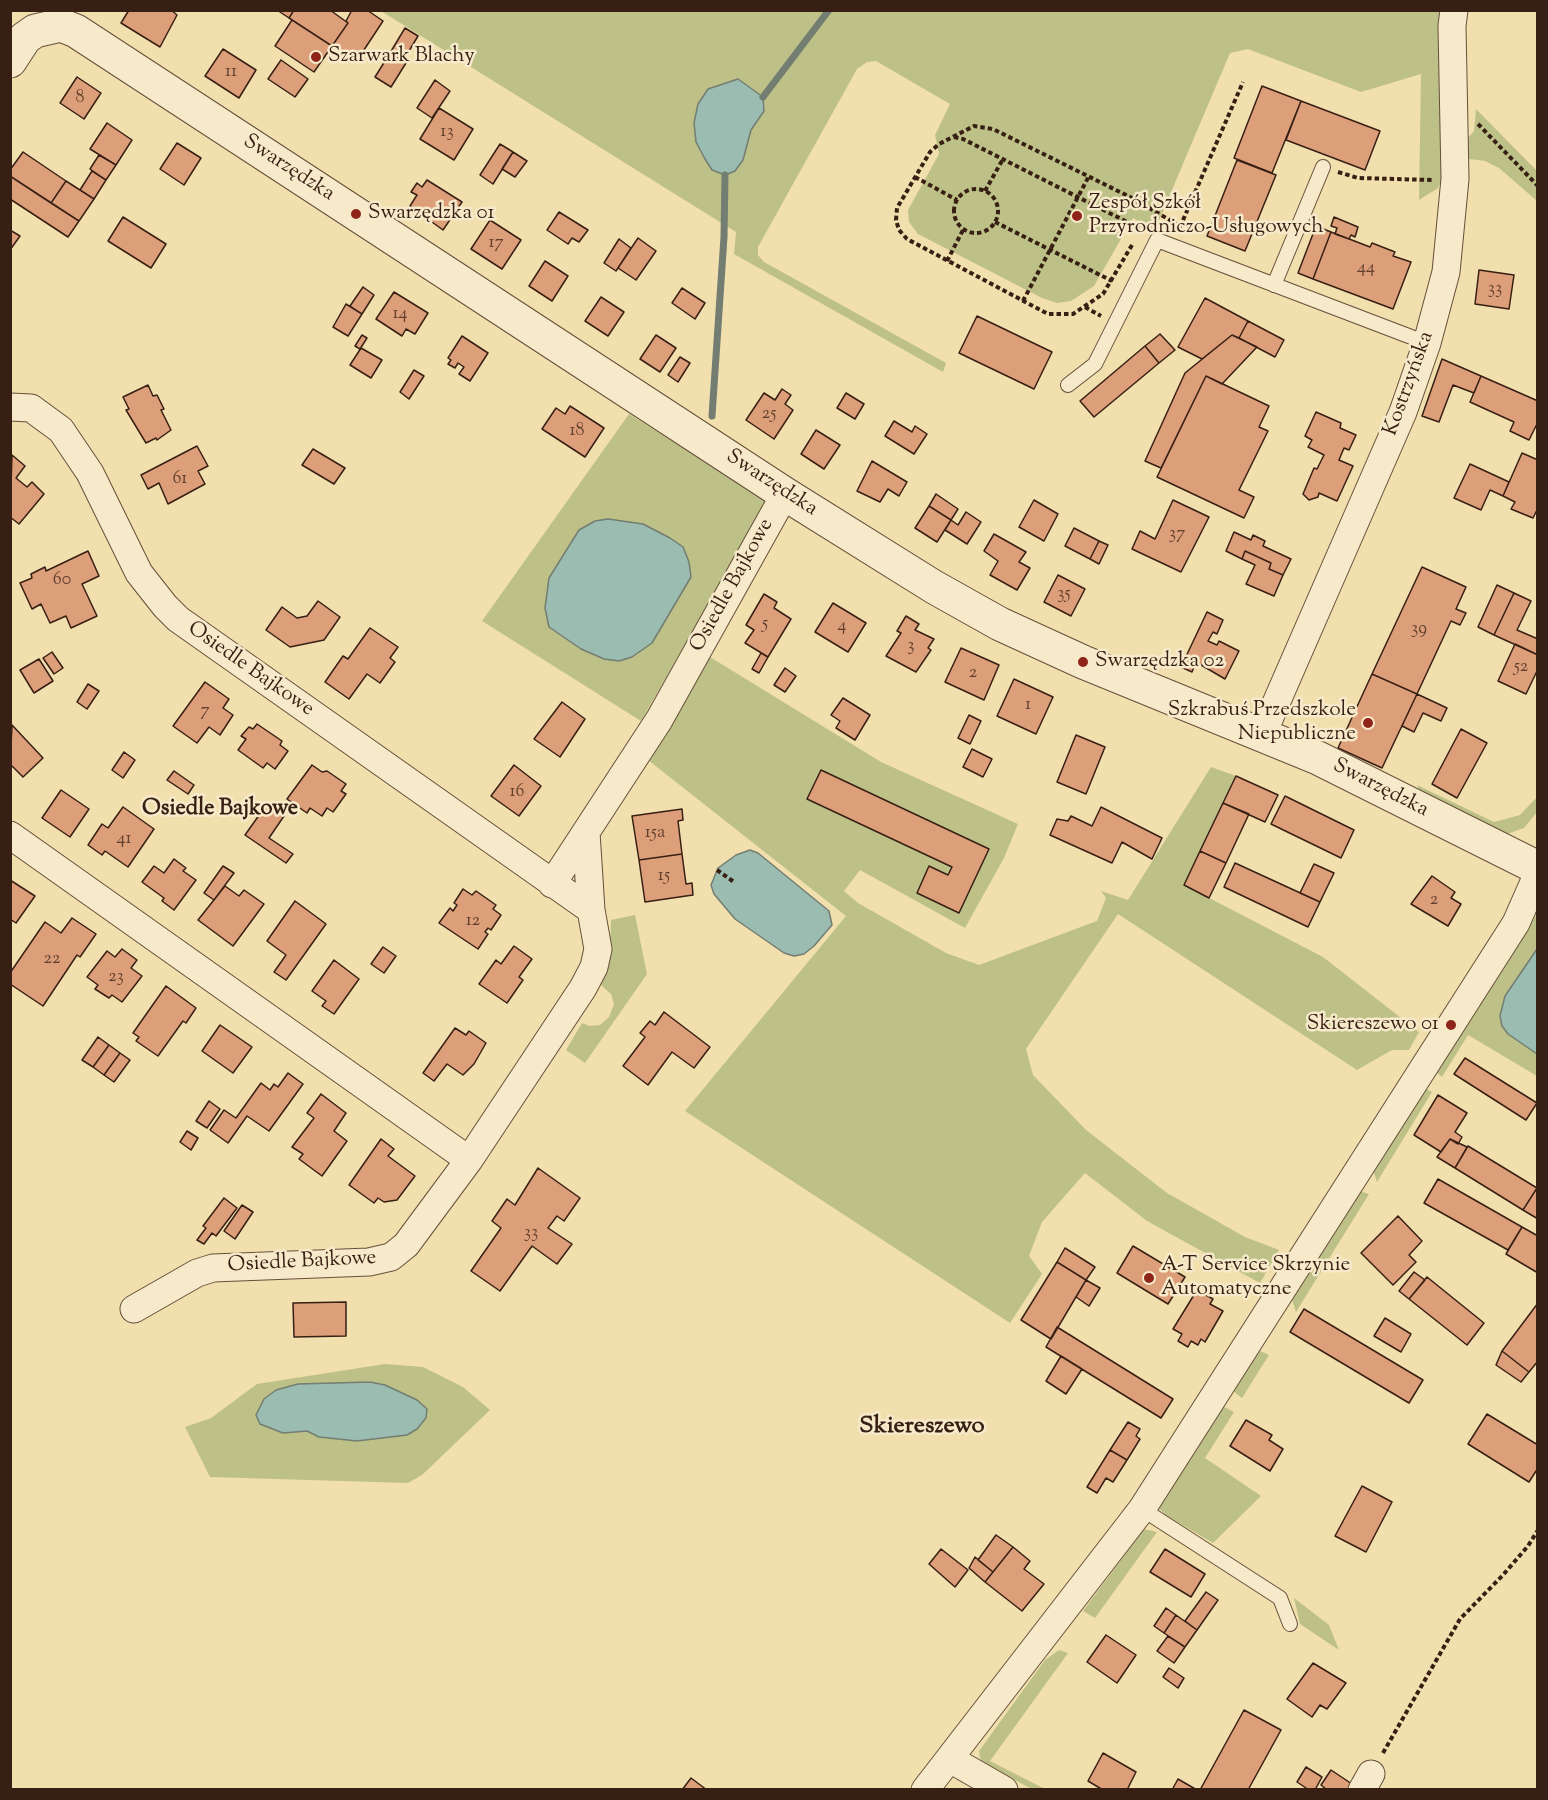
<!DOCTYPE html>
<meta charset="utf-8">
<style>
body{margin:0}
#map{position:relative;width:1548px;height:1800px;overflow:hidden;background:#f1dfae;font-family:"Sorts Mill Goudy",serif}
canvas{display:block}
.frame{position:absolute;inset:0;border:12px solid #381f13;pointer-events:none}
</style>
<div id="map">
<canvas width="1548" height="1800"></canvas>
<div class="frame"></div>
</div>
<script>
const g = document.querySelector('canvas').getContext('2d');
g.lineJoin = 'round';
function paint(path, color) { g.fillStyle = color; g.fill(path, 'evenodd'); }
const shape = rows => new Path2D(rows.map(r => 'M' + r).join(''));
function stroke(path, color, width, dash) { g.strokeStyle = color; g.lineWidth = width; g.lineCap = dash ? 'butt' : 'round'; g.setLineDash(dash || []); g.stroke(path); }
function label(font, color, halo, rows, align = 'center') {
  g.font = font + ' "Sorts Mill Goudy",serif'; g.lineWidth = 5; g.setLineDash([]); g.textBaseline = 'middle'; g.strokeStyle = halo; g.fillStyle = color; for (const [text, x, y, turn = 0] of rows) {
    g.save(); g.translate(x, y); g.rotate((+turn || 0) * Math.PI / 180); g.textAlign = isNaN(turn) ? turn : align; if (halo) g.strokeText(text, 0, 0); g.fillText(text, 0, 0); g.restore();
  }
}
paint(shape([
 [381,11,1439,11,1444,173,1438,188,1419,200,1421,74,1361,92,1248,49,1230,53,1155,230,1133,218,1094,286,1071,301,1057,303,1042,298,918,234,909,222,908,210,939,154,935,135,950,104,876,61,867,62,857,69,758,247,758,255,764,262,946,363,943,372,734,254,736,232],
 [1476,109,1537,171,1537,201,1499,168,1485,161,1469,159,1467,139,1474,131],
 [629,414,767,501,641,721,482,621],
 [710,657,881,762,1018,824,1004,858,965,928,860,870,844,891,858,903,946,953,979,965,1097,921,1106,898,1101,891,1128,900,1211,767,1236,776,1184,885,1323,957,1419,1032,1409,1050,1392,1050,1357,1070,1118,914,1026,1049,1033,1075,1086,1130,1167,1193,1245,1237,1279,1250,1260,1283,1147,1221,1085,1173,1042,1222,1029,1256,1042,1274,1010,1323,685,1111,846,916,648,760],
 [1417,785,1494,822,1520,815,1537,797,1537,812,1524,828,1507,834,1420,791],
 [1537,914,1537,1076,1468,1035,1442,1077,1436,1072,1499,970],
 [635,915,647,974,585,1063,566,1050,582,1023,590,1026,600,1025,609,1017,614,1004,611,994,601,985,610,956,611,920],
 [1424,1088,1432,1092,1377,1182,1373,1170],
 [1359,1191,1369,1194,1296,1312,1292,1300],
 [1258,1350,1269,1355,1242,1398,1233,1391],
 [385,1364,423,1367,463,1387,490,1410,422,1475,408,1483,210,1477,185,1427,211,1418,257,1384],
 [1222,1406,1234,1412,1205,1458,1261,1496,1213,1543,1167,1516,1156,1506],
 [1144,1529,1157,1532,1095,1618,1083,1611],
 [1294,1598,1329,1625,1339,1650,1300,1624],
 [1059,1650,1068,1653,990,1761,1045,1789,1032,1789,981,1763,979,1751,1045,1660]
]), '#bdc188');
const water = shape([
 [738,79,763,97,764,111,751,130,743,160,735,171,725,175,712,170,705,159,696,142,694,123,698,104,708,89,738,79],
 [608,519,643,524,670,538,683,547,689,562,691,577,652,643,632,657,619,661,604,659,581,649,549,627,545,608,549,578,579,530,595,521,608,519],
 [750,850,758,853,829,911,832,925,814,946,804,954,794,956,784,953,735,919,714,894,711,885,718,868,736,855,750,850],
 [1537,949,1537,1054,1508,1034,1502,1026,1500,1016,1505,996,1537,949],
 [370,1382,385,1385,417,1400,427,1409,426,1418,417,1429,407,1435,357,1441,319,1437,307,1431,283,1433,260,1424,256,1415,264,1399,276,1390,298,1384,370,1382]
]);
paint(water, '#9bbcb0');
stroke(water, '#737d71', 1.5);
stroke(shape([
 [763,97,829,10],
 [712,416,724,237,725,175]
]), '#737d71', 7);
const building = shape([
 [129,10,171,10,177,15,160,47,121,23,129,10],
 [277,10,294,10,289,18,277,10],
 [294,10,330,10,348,23,332,46,289,18,294,10],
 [352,10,367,10,383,21,356,62,332,46,348,23,346,21,352,10],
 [292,20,332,46,314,72,275,46,292,20],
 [405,28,418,36,403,61,390,53,405,28],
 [223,49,256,70,239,98,205,76,223,49],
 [390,53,406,63,391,87,375,77,390,53],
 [281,60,308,79,295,97,268,79,281,60],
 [77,77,101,93,84,119,60,103,77,77],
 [435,80,450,91,432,118,417,108,435,80],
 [1262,86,1301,101,1272,173,1234,158,1262,86],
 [1301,101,1380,131,1365,170,1286,140,1301,101],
 [439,108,473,129,454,160,420,139,439,108],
 [107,123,132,140,116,165,90,149,107,123],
 [177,143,201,158,184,185,160,169,177,143],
 [500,144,513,152,493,184,480,175,500,144],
 [23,152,66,181,51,203,10,176,10,170,23,152],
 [513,152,527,161,515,177,502,169,513,152],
 [99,155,116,165,106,180,90,169,99,155],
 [1237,160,1276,175,1245,251,1207,236,1237,160],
 [92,171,106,180,94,199,80,190,92,171],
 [10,176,79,221,68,237,10,199,10,176],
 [427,180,462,202,443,230,410,206,417,195,411,192,417,183,422,187,427,180],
 [66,181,94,199,79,221,51,203,66,181],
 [559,212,588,230,579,242,572,238,568,244,547,230,559,212],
 [123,217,166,244,151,268,108,241,123,217],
 [1334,217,1358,227,1355,237,1351,235,1349,239,1335,234,1337,228,1331,226,1334,217],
 [490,220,521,240,502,269,471,249,490,220],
 [1316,226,1331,232,1313,279,1298,273,1316,226],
 [10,230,20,236,10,250,10,230],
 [1331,232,1370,247,1372,243,1395,252,1393,256,1411,262,1393,309,1313,279,1331,232],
 [638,238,656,251,636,280,618,268,638,238],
 [619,239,631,248,616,271,604,263,619,239],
 [545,261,568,276,552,301,529,286,545,261],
 [1479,270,1514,275,1509,309,1475,304,1479,270],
 [363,287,374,295,362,314,350,306,363,287],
 [682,288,705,303,695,319,672,303,682,288],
 [394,292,428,313,415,334,406,329,402,336,376,319,394,292],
 [601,297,624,312,608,336,585,321,601,297],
 [1205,298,1248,321,1239,338,1232,335,1202,359,1178,347,1205,298],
 [346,304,362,314,348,336,333,327,346,304],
 [977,316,1052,352,1034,389,959,353,977,316],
 [1248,321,1284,340,1275,357,1239,338,1248,321],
 [1160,334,1175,350,1159,363,1145,346,1160,334],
 [362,335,367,338,360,349,355,346,362,335],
 [656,335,676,348,660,372,640,359,656,335],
 [1232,335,1257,347,1222,384,1206,376,1161,468,1145,461,1185,373,1232,335],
 [462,336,488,353,470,381,459,374,464,367,458,363,455,368,448,364,451,360,448,358,462,336],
 [1145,346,1159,363,1094,417,1080,401,1145,346],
 [361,348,382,360,371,378,350,365,361,348],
 [680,357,690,363,678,382,668,375,680,357],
 [1442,359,1481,376,1474,393,1453,385,1439,422,1422,416,1442,359],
 [414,370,424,376,409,399,400,392,414,370],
 [1206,376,1269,406,1259,427,1268,431,1239,490,1254,497,1244,518,1157,477,1206,376],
 [1481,376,1538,401,1538,422,1529,440,1510,431,1514,422,1470,402,1481,376],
 [148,385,153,396,157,395,164,409,161,410,171,430,157,440,156,438,146,443,126,410,129,409,123,397,148,385],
 [782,389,791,395,785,404,793,410,774,439,746,420,764,393,775,400,782,389],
 [846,393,864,404,855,419,837,408,846,393],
 [570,406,604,428,585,457,542,429,556,408,565,414,570,406],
 [1316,412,1341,423,1340,428,1356,435,1349,450,1344,448,1339,460,1353,466,1337,501,1319,493,1318,497,1309,500,1303,494,1314,468,1317,469,1324,455,1308,447,1312,440,1305,436,1316,412],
 [894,421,912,432,915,426,927,434,914,454,885,436,894,421],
 [816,430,840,445,824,469,801,454,816,430],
 [197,446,208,466,198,471,205,484,168,504,159,483,148,489,141,475,197,446],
 [313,449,345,468,334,484,302,465,313,449],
 [1522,453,1538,460,1538,508,1533,518,1511,509,1515,502,1503,496,1522,453],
 [12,455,25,466,16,478,27,487,32,482,44,494,19,524,10,517,12,455],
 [872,461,907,482,899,496,888,489,880,502,857,491,872,461],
 [1470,464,1509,482,1503,496,1490,490,1481,510,1454,498,1470,464],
 [936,494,958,509,951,520,929,506,936,494],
 [1034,500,1058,514,1044,541,1019,527,1034,500],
 [1173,500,1209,517,1181,572,1132,549,1140,531,1155,539,1173,500],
 [929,506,951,520,937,542,915,528,929,506],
 [966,512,981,522,967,544,945,530,951,520,958,525,966,512],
 [1074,528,1099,541,1090,559,1065,546,1074,528],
 [1234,532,1251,540,1253,535,1265,541,1263,546,1291,559,1283,575,1269,569,1271,563,1245,551,1242,559,1226,551,1234,532],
 [994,534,1026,552,1019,562,1030,568,1017,590,990,575,998,561,984,551,994,534],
 [1099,541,1108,545,1099,564,1090,559,1099,541],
 [88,551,99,576,82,584,97,616,71,628,66,616,50,623,41,604,32,609,20,583,32,578,31,574,45,567,46,571,88,551],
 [1245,551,1271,563,1269,569,1283,575,1274,596,1246,584,1255,565,1242,559,1245,551],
 [1422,567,1466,587,1456,609,1466,613,1460,625,1451,621,1417,694,1372,674,1422,567],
 [1058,575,1085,589,1071,616,1044,602,1058,575],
 [1497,585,1514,593,1494,635,1478,627,1497,585],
 [1514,593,1531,601,1517,630,1538,639,1538,655,1494,635,1514,593],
 [764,594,777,602,774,608,791,619,768,657,745,643,754,630,746,625,764,594],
 [318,601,340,617,324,640,290,647,266,630,282,607,297,618,307,616,318,601],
 [833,603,866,623,848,652,815,632,833,603],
 [1207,612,1223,620,1217,634,1213,632,1208,641,1217,645,1219,641,1239,651,1225,679,1196,662,1192,672,1181,667,1207,612],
 [906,616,919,624,915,630,934,639,928,648,931,650,916,672,886,656,901,633,897,631,906,616],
 [370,628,398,647,390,658,395,662,380,683,367,674,349,699,325,682,343,656,348,659,370,628],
 [1515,644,1538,655,1538,669,1526,694,1498,681,1515,644],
 [961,648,999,665,984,700,945,682,961,648],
 [52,652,63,668,54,674,43,658,52,652],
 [761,653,768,657,759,673,752,669,761,653],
 [39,659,53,681,34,693,20,670,39,659],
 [785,668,796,676,785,692,774,685,785,668],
 [1372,674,1417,694,1382,768,1338,748,1372,674],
 [1014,679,1053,697,1036,734,997,716,1014,679],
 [205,682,229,699,223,708,233,715,220,735,209,727,197,743,173,726,205,682],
 [88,684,99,691,87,709,77,702,88,684],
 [1417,694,1447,708,1441,721,1423,713,1414,732,1402,726,1417,694],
 [843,698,870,715,855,740,836,728,840,721,831,715,843,698],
 [562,702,585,719,560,757,534,739,562,702],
 [969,715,981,721,970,744,958,738,969,715],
 [257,724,282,741,280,745,288,751,275,769,267,763,263,768,238,750,246,739,241,736,249,727,253,729,257,724],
 [12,725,43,758,23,777,10,764,12,725],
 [1461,729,1487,743,1457,798,1432,784,1461,729],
 [1076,735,1105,747,1086,794,1057,782,1076,735],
 [972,749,992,759,983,777,963,767,972,749],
 [124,752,135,760,123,778,112,770,124,752],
 [312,765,322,772,327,771,346,784,341,791,346,794,333,812,327,808,322,816,310,808,307,813,287,799,312,765],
 [514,765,541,786,519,816,491,796,514,765],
 [821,770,989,849,959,913,917,893,929,866,948,875,952,867,807,799,821,770],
 [174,771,194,785,188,794,167,780,174,771],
 [1236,776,1278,795,1265,822,1223,803,1236,776],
 [61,790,89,809,70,837,42,818,61,790],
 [1285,796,1354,830,1341,858,1271,824,1285,796],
 [1223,803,1249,814,1226,863,1200,851,1223,803],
 [267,804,284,816,269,838,293,854,286,863,245,835,267,804],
 [123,807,154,829,128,867,105,851,102,855,88,845,102,824,108,828,123,807],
 [1101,807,1162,838,1152,859,1122,842,1112,863,1050,835,1057,819,1068,821,1071,816,1092,826,1101,807],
 [682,809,683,820,678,821,682,854,639,860,632,816,682,809],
 [1200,851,1226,863,1209,898,1184,885,1200,851],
 [682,854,686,884,692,883,693,895,645,902,639,860,682,854],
 [174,859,186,868,183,871,196,880,174,910,162,901,164,898,142,882,154,866,164,873,174,859],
 [1235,863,1320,902,1308,927,1224,887,1235,863],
 [1314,864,1334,873,1320,902,1300,893,1314,864],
 [223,866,234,873,214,900,204,893,223,866],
 [1432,876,1455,892,1451,898,1461,904,1448,926,1411,904,1432,876],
 [10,880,35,896,16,923,10,919,10,880],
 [225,886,239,896,244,890,264,904,233,946,198,920,225,886],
 [463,889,472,895,476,891,496,905,493,909,501,915,491,930,488,928,485,932,488,934,478,949,439,923,450,908,453,911,457,905,454,903,463,889],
 [295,901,326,924,286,980,274,972,286,955,267,941,295,901],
 [72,918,96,934,80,957,77,955,43,1006,10,984,10,973,45,922,61,933,72,918],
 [514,946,532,959,519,977,523,980,507,1003,479,984,496,960,501,964,514,946],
 [383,947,396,956,384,973,371,964,383,947],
 [122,949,137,960,131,968,142,976,122,1002,112,995,109,998,95,989,98,985,87,977,107,951,115,957,122,949],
 [334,960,359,979,334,1014,322,1006,326,1001,312,991,334,960],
 [166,986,196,1008,186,1023,183,1021,158,1056,136,1041,139,1037,133,1033,166,986],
 [664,1012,710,1047,694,1068,672,1052,648,1085,623,1066,645,1037,640,1033,650,1021,655,1025,664,1012],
 [220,1025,252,1047,233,1073,202,1051,220,1025],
 [455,1028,466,1035,469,1031,486,1043,474,1064,463,1075,447,1064,434,1081,423,1073,455,1028],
 [98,1037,109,1045,93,1067,82,1060,98,1037],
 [109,1045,120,1053,104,1075,93,1067,109,1045],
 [120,1053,130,1060,114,1082,104,1075,120,1053],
 [1465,1058,1537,1103,1526,1120,1454,1074,1465,1058],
 [288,1073,303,1084,269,1131,247,1116,228,1143,210,1130,224,1110,236,1118,261,1083,270,1090,274,1084,278,1087,288,1073],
 [321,1094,346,1113,334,1131,347,1141,322,1176,299,1159,303,1154,292,1147,314,1118,307,1113,321,1094],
 [1438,1095,1467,1113,1455,1132,1462,1137,1458,1144,1450,1139,1441,1152,1414,1135,1438,1095],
 [209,1101,220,1109,207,1128,196,1121,209,1101],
 [187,1131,198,1138,191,1150,180,1142,187,1131],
 [381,1139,394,1149,388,1156,415,1176,397,1200,384,1202,378,1198,374,1203,349,1185,381,1139],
 [1450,1139,1467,1147,1455,1168,1437,1157,1450,1139],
 [1468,1146,1537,1188,1523,1210,1455,1168,1468,1146],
 [538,1168,580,1198,564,1221,557,1216,548,1228,572,1244,557,1264,532,1246,500,1291,471,1271,501,1228,492,1221,507,1199,515,1205,538,1168],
 [1438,1179,1522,1227,1508,1250,1424,1203,1438,1179],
 [1537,1188,1538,1188,1538,1219,1523,1210,1537,1188],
 [224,1198,237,1208,216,1236,212,1233,204,1244,197,1240,206,1228,203,1226,224,1198],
 [242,1205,253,1212,235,1239,224,1231,242,1205],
 [1398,1216,1422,1241,1409,1255,1416,1262,1393,1285,1361,1253,1398,1216],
 [1522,1227,1538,1236,1538,1273,1506,1254,1522,1227],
 [1133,1246,1185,1277,1168,1304,1117,1273,1133,1246],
 [1065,1248,1095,1267,1086,1280,1057,1262,1065,1248],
 [1057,1262,1086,1280,1051,1339,1021,1320,1057,1262],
 [1414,1272,1425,1280,1409,1299,1399,1291,1414,1272],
 [1427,1277,1484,1323,1467,1345,1409,1299,1427,1277],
 [1086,1280,1100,1288,1089,1306,1076,1297,1086,1280],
 [1197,1290,1213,1299,1210,1304,1223,1311,1205,1342,1201,1339,1198,1345,1191,1341,1188,1347,1178,1341,1182,1334,1173,1329,1197,1290],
 [346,1302,346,1336,294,1337,293,1303,346,1302],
 [1538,1303,1538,1361,1529,1372,1502,1351,1538,1303],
 [1304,1309,1423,1380,1409,1403,1290,1332,1304,1309],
 [1385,1318,1411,1334,1401,1352,1374,1336,1385,1318],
 [1057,1327,1173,1399,1161,1418,1046,1347,1057,1327],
 [1502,1351,1529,1372,1521,1382,1496,1365,1502,1351],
 [1061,1356,1082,1369,1066,1394,1046,1381,1061,1356],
 [1487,1414,1538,1445,1538,1468,1529,1482,1468,1444,1487,1414],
 [1246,1420,1272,1435,1269,1440,1283,1449,1270,1471,1230,1446,1246,1420],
 [1128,1422,1140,1429,1136,1436,1140,1439,1127,1460,1110,1450,1128,1422],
 [1110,1450,1127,1460,1113,1482,1106,1478,1097,1493,1087,1487,1110,1450],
 [1362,1486,1392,1502,1366,1552,1335,1536,1362,1486],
 [996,1535,1013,1547,993,1572,978,1560,996,1535],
 [1013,1547,1030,1561,1024,1569,1044,1584,1022,1611,985,1582,1013,1547],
 [941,1549,968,1570,955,1587,929,1564,941,1549],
 [1165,1549,1205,1574,1191,1597,1150,1572,1165,1549],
 [975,1557,993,1572,985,1582,969,1568,975,1557],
 [1206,1592,1218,1600,1197,1630,1185,1621,1206,1592],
 [1166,1608,1176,1615,1164,1633,1154,1626,1166,1608],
 [1176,1615,1197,1630,1185,1647,1164,1633,1176,1615],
 [1106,1635,1136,1655,1117,1683,1087,1662,1106,1635],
 [1168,1636,1185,1647,1174,1663,1157,1651,1168,1636],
 [1313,1663,1346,1683,1327,1709,1320,1705,1312,1717,1287,1699,1313,1663],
 [1169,1668,1184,1678,1178,1688,1163,1677,1169,1668],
 [1244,1710,1281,1730,1248,1790,1200,1790,1244,1710],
 [1103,1753,1136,1772,1127,1790,1103,1790,1088,1781,1103,1753],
 [1306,1767,1322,1777,1315,1790,1309,1790,1297,1782,1306,1767],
 [1331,1770,1358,1788,1357,1790,1327,1790,1321,1785,1331,1770],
 [691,1778,707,1790,682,1790,691,1778],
 [1178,1779,1197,1790,1172,1790,1178,1779]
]);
paint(building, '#dd9f7a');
stroke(building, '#381f13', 1.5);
const service = shape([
 [1274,285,1323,167],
 [1068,385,1095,364,1157,240,1427,343],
 [1142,1509,1280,1598,1290,1624]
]);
const minor = shape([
 [10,407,31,408,61,430,90,473,139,573,165,606,178,619,591,910,598,949,594,967,583,988,469,1160,10,835],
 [1263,733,1403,412,1427,343,1446,272,1455,179,1452,26,1454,10],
 [586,832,591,910],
 [552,884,659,720,785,494],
 [134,1309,197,1273,213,1268,369,1262,391,1257,406,1245,469,1160],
 [950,1759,1004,1790],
 [925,1790,1142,1509,1516,923,1538,873],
 [1362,1790,1371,1774]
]);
const tertiary = shape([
 [10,61,25,38,35,31,61,25,76,31,785,494,934,587,1000,624,1083,662,1318,758,1538,868]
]);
stroke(service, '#664f3a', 16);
stroke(minor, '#664f3a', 29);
stroke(tertiary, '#664f3a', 35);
stroke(shape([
 [1478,124,1538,186],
 [954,137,963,139,1143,230],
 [1338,172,1358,178,1432,180],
 [915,177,957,200],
 '954 211a22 22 0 1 1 44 0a22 22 0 1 1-44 0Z',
 [985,191,1003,159],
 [995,222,1112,281],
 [1180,227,1243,82],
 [1132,245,1103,294,1073,314,1048,314,907,239,899,230,896,220,897,208,930,152,939,144,974,126,993,129,1132,198,1180,226],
 [947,261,963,230],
 [1023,301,1089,176],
 [1085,307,1101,316],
 [717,870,734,882],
 [1537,1504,1538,1504],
 [1383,1753,1460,1619,1503,1575,1528,1546,1538,1530]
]), '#381f13', 4, [4.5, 3]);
stroke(service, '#f6eaca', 14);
stroke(minor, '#f6eaca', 27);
stroke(tertiary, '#f6eaca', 33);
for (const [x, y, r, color] of [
 [316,57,6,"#8f2418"],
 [356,214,6,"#8f2418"],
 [1077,216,6,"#8f2418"],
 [1083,662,6,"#8f2418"],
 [1368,723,6,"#8f2418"],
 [1451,1025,6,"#8f2418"],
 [1149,1278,6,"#8f2418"]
]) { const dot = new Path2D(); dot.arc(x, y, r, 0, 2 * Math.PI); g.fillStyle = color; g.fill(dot); stroke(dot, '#f6eaca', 2); }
label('18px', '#613f2d', null, [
 ["11",231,73],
 ["8",80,99],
 ["13",447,133],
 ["17",496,244],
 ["44",1366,269],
 ["33",1495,290],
 ["14",400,315],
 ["25",769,415],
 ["18",577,432],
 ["61",180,480],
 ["37",1177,535],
 ["60",62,581],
 ["35",1064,595],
 ["5",765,625],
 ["4",842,627],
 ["39",1419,630],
 ["3",911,647],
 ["52",1521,668],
 ["2",973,674],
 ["1",1028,706],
 ["7",205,712],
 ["16",517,793],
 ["15a",655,834],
 ["41",124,840],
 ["15",664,877],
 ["2",1434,901],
 ["12",473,922],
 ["22",52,960],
 ["23",116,978],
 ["33",531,1234]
]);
label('21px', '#381f13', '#f6eaca', [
 ["Szarwark Blachy",328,57],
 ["Zespół Szkół",1089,204],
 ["Przyrodniczo-Usługowych",1089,228],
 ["Swarzędzka 01",368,214],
 ["Swarzędzka 02",1095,662],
 ["Szkrabuś Przedszkole",1356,711,"right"],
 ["Niepubliczne",1356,735,"right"],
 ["Skiereszewo 01",1439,1025,"right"],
 ["A-T Service Skrzynie",1161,1266],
 ["Automatyczne",1161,1290]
], 'left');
label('21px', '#381f13', '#f6eaca', [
 ["Swarzędzka",288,169,33],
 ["Kostrzyńska",1410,384,-70],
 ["Swarzędzka",771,484,33],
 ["Osiedle Bajkowe",733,586,-61],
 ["Osiedle Bajkowe",250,670,35],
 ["Swarzędzka",1380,789,27],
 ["Osiedle Bajkowe",302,1263,-3]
]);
label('bold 22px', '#381f13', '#f6eaca', [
 ["Osiedle Bajkowe",220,810]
]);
label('bold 24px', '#381f13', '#f6eaca', [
 ["Skiereszewo",922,1428]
]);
</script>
